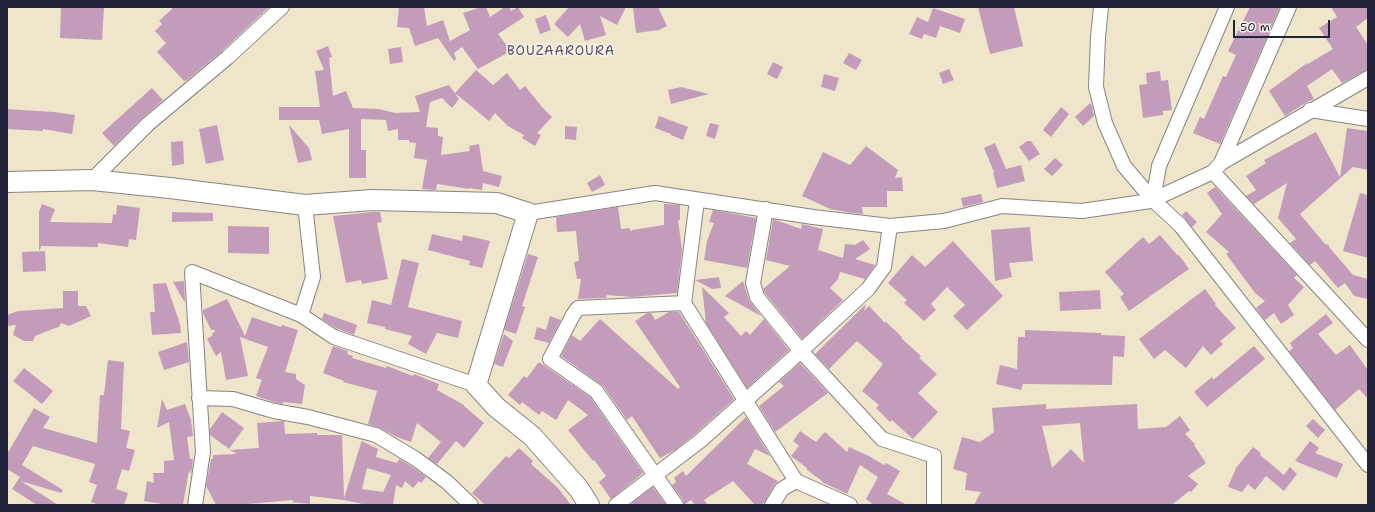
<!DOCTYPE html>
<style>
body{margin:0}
#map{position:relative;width:1375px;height:512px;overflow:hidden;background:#efe5ca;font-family:"Shantell Sans",sans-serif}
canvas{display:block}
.frame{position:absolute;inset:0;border:8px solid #22223b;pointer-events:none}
.scale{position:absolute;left:1233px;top:20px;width:97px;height:18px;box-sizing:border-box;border:2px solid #22223b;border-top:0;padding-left:5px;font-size:12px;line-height:14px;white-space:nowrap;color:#22223b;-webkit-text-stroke:3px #f7f3e8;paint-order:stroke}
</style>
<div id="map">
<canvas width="1375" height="512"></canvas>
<div class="frame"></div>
<div class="scale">50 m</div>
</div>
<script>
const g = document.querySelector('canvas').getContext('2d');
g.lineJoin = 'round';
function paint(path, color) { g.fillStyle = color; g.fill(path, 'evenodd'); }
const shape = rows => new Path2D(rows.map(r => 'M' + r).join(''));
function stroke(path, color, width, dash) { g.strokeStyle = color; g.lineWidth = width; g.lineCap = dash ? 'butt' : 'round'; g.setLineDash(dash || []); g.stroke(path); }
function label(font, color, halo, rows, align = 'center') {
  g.font = font + ' "Shantell Sans",sans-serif'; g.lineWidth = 3.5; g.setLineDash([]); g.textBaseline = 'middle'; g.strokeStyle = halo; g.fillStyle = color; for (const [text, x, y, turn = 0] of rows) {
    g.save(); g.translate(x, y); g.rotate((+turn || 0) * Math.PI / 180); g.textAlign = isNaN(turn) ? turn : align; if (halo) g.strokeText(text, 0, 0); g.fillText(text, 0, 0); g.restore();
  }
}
paint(shape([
 [61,7,104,7,102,40,60,38],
 [174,7,269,7,222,51,187,80,184,81,157,52,166,43,155,31,162,24,159,21],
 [399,7,424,7,427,26,443,20,450,41,470,30,463,13,481,7,486,7,490,17,505,7,509,7,511,11,518,7,524,17,498,34,511,51,478,69,462,47,454,53,456,59,454,61,438,38,415,46,409,28,397,27],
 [569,7,626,7,617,25,600,16,606,35,585,41,580,24,568,37,554,24],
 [633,7,658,7,667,26,659,30,636,33],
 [978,7,1014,7,1023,46,990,54],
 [1250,7,1280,7,1220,144,1193,133,1200,117,1204,119,1223,76,1226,77,1236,55,1228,51],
 [1331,7,1368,7,1368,18,1356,27,1368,45,1368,70,1364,71,1342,83,1332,69,1307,86,1314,99,1307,102,1285,116,1269,91,1307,63,1308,64,1333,49,1319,28,1337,17],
 [933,8,965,19,960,33,940,26,936,38,924,34,922,39,909,34,917,17,928,22],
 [546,15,551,30,540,34,535,19],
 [328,46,332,57,329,58,333,96,346,91,353,108,379,109,395,113,420,112,415,96,449,85,459,99,452,108,442,98,430,102,426,127,438,128,438,136,443,137,441,155,470,151,469,146,479,144,483,171,502,176,499,187,483,183,482,190,469,188,469,189,437,184,436,190,422,189,427,160,414,158,416,143,409,142,409,140,398,140,398,129,388,131,386,120,361,119,361,150,366,150,366,178,349,178,349,129,322,134,319,120,279,120,279,107,320,107,315,71,324,70,316,51],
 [401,47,403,62,390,64,388,49],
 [849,53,862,60,856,70,843,63],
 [773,62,783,67,777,79,767,74],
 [949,69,954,80,943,84,939,73],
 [476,70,493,85,507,73,520,90,525,86,542,107,552,117,537,133,541,135,535,146,522,138,524,135,508,126,495,113,489,121,455,93],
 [1160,71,1161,81,1168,80,1172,110,1163,111,1163,115,1143,118,1139,85,1147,84,1146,73],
 [824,74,839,78,835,91,821,87],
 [681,87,709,94,671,104,668,90],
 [152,88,163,100,142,118,114,146,102,133],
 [1090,103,1092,106,1094,116,1083,126,1075,117],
 [1061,107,1069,114,1051,137,1043,130],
 [7,109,54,112,75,115,72,134,43,129,43,131,7,129],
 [659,116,688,127,683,140,671,135,671,134,655,128],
 [710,123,719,125,715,139,706,136],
 [217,125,224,160,206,164,199,129],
 [289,125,309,148,312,160,298,163],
 [565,126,577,127,576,140,565,139],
 [1347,128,1368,131,1368,170,1353,167,1300,214,1325,244,1329,245,1329,247,1353,275,1368,279,1368,299,1354,296,1345,283,1338,288,1315,261,1310,265,1290,243,1296,239,1278,218,1287,183,1254,204,1246,196,1256,190,1246,176,1266,163,1264,160,1316,132,1340,177],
 [183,141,184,164,172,166,171,142],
 [1027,141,1031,141,1040,154,1029,161,1019,147],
 [995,143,1006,169,1021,165,1025,181,997,188,993,173,994,172,984,148],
 [866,146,898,170,895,178,902,177,903,191,887,191,887,207,862,207,863,214,852,213,830,209,802,196,823,152,850,165],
 [1055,158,1063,165,1052,176,1044,169],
 [600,175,605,185,592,192,587,183],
 [1215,187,1297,275,1294,278,1304,287,1288,305,1294,315,1281,324,1274,313,1265,320,1256,308,1265,301,1255,293,1226,254,1229,252,1206,232,1222,214,1207,193],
 [1360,193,1368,195,1368,258,1343,251],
 [981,194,983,202,963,207,961,198],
 [42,204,55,209,50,222,112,223,113,214,116,215,117,205,140,208,136,240,129,239,128,247,98,243,98,247,41,246,40,250,39,250,39,212],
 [664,204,680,205,680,220,678,220,682,250,677,293,632,297,607,295,606,298,578,299,581,279,577,279,574,262,579,261,576,231,557,232,556,217,618,207,621,229,629,228,632,232,632,230,664,225],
 [713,210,756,218,747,268,704,260,707,241,714,223,709,222],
 [1186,211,1197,222,1192,227,1182,215],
 [172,212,213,213,213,221,172,222],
 [372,212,380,212,382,222,377,223,388,279,362,284,361,280,346,283,333,216],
 [773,219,801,229,802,224,823,229,818,250,843,258,845,244,855,245,863,240,870,249,855,259,875,265,865,279,840,272,838,279,830,288,843,300,802,339,765,293,763,289,790,266,766,260],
 [228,226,269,227,269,254,228,253],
 [1030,227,1033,261,1009,263,1012,277,995,281,991,230],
 [432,234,462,241,463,235,490,241,482,268,469,265,470,261,428,250],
 [1160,235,1178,256,1179,255,1189,269,1129,311,1120,297,1124,294,1105,272,1143,237,1149,244],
 [953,241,1003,296,967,330,953,316,965,305,947,287,931,304,936,310,924,321,904,303,907,300,888,283,912,255,925,267],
 [45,251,46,271,23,272,22,252],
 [528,254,538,257,522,306,525,307,516,334,504,330],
 [402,259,419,263,408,307,462,321,458,338,437,333,426,354,408,344,412,336,385,329,385,327,367,323,372,300,391,305],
 [719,277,721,288,712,289,695,280],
 [184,281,185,303,173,282],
 [743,281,749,300,761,316,725,296],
 [166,283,180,324,181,333,152,335,150,312,155,312,153,284],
 [702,287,729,313,724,317,741,336,746,331,750,335,764,319,789,350,747,388,706,323],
 [1205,289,1216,304,1215,305,1236,328,1220,341,1223,344,1211,355,1203,346,1186,368,1165,350,1154,359,1139,339],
 [1100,290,1101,309,1060,311,1059,292],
 [63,291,78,291,78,306,86,306,91,316,69,326,61,323,59,327,55,328,35,336,33,341,24,341,13,335,16,325,7,326,7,315,18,311,63,308],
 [227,299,245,336,252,317,281,327,282,325,298,330,285,372,296,374,296,379,305,385,302,404,283,402,283,404,277,403,256,396,262,380,256,378,268,347,240,337,248,376,226,380,221,352,216,356,207,339,213,335,212,333,215,332,215,330,211,330,203,313,203,310],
 [866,304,864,311,869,306,885,323,886,322,902,337,901,338,921,356,919,358,937,374,918,393,938,412,913,439,892,420,890,422,876,408,879,405,862,391,883,364,857,341,829,369,815,354],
 [669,312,679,312,734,399,695,434,675,450,660,458,632,416,627,420,603,386,561,356,572,335,580,341,600,319,678,389,680,387,635,321,647,313,651,313,655,320],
 [324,313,357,325,354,335,338,329,322,319],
 [1326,314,1333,323,1318,334,1336,355,1350,345,1368,370,1368,399,1359,389,1335,410,1289,351,1293,348,1290,343],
 [550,316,561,320,549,343,534,339,537,327,546,330],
 [1025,330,1101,333,1101,335,1125,336,1124,357,1113,356,1112,385,1023,384,1021,390,996,384,1000,365,1017,369,1018,337,1025,337],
 [504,334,513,341,503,367,494,364],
 [187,342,189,362,164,370,158,352],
 [333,346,348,351,347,354,353,356,352,358,386,368,387,366,413,376,414,374,439,384,437,390,464,405,464,406,484,423,464,448,456,441,437,464,428,458,441,442,417,423,411,442,397,437,378,427,368,424,377,391,343,382,344,381,323,373],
 [1254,346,1265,359,1207,407,1194,392,1212,377,1213,380],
 [108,360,124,362,121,429,130,431,126,448,135,450,129,471,122,469,116,489,128,493,124,505,100,505,91,502,97,485,89,482,95,464,33,446,22,465,63,490,61,493,21,481,58,505,37,505,12,489,20,477,7,469,7,454,34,408,50,417,43,428,97,443,100,395,104,395],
 [539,362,590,397,643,473,611,499,599,482,606,476,594,460,593,461,568,430,588,415,568,400,556,420,542,411,539,415,522,402,520,405,508,395,524,376,527,378],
 [800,363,828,393,775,432,759,406,784,386,779,382],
 [24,368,53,391,42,404,13,381],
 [162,399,167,410,185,404,191,420,193,436,187,437,190,459,193,459,191,474,189,470,183,505,168,505,144,501,147,481,154,483,153,473,164,473,164,461,174,460,169,422,157,428],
 [1046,404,1046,409,1137,404,1138,429,1166,427,1180,416,1190,430,1185,434,1195,444,1194,445,1206,463,1188,476,1198,484,1191,492,1189,491,1172,505,974,505,981,492,965,490,967,473,953,469,962,437,980,442,994,432,992,408],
 [1080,423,1084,463,1071,449,1052,468,1042,426],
 [222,412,244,428,229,449,210,435,210,429],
 [746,417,770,456,755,449,747,464,778,481,775,484,764,503,761,505,755,505,733,481,704,500,708,505,695,505,691,500,684,505,683,500,672,485,676,482,674,478,683,471,686,476],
 [1313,419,1325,430,1318,438,1306,426],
 [284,421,285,434,317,433,317,435,342,435,344,498,361,443,362,441,378,449,376,457,397,463,399,459,411,466,426,477,421,483,419,481,413,488,405,481,402,488,396,485,393,505,367,505,344,500,310,496,310,504,292,502,293,500,236,505,216,505,206,486,211,459,213,459,213,455,237,454,230,450,259,448,257,423],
 [367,468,391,475,383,492,362,489],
 [800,431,816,442,825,432,847,452,849,447,869,456,884,465,886,463,900,471,887,494,907,505,874,505,866,499,878,477,860,465,847,494,822,482,822,481,807,470,807,468,791,456,799,446,793,441],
 [1310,441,1319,448,1315,453,1343,464,1337,478,1295,461],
 [1253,447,1261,453,1260,455,1284,475,1290,467,1297,474,1284,491,1266,476,1255,490,1248,484,1242,492,1228,487,1236,468],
 [519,448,533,461,531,464,558,488,571,505,485,505,472,493,506,456,509,458],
 [653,487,666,505,633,505,632,503]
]), '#c39cbb');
const street = shape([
 [1101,7,1098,37,1096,87,1105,123,1124,166,1153,200,1180,225,1368,465],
 [1310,110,1368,119],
 [1221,163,1289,7],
 [1213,172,1368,340],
 [92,180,148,124,228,57,282,7],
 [697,200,684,303,796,481,850,505],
 [1153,200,1159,166,1227,7],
 [305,205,313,277,301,315,334,337,476,385],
 [766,209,753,283,757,297,801,351,882,439,934,456,934,505],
 [528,213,655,193,813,217,890,226,944,221,1002,206,1082,211,1150,201,1213,172,1221,163,1368,78],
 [199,398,233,399,274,411,308,417,376,435,416,459,447,482,471,505],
 [195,505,203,452,192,272,301,315],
 [616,505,700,441,801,351,868,289,884,267,890,226],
 [676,505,596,391,550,359,573,315,578,308,684,303],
 [772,505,782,489,796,481]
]);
const secondary = shape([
 [7,182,92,180,170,188,305,205,372,200,497,203,528,213,476,385,496,407,532,436,579,489,589,505]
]);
stroke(street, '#888482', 16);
stroke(secondary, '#888482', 22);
stroke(street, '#fff', 14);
stroke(secondary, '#fff', 20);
g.letterSpacing = '1px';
label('13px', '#5a4d68', '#f7f3e8', [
 ["BOUZAAROURA",561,52]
]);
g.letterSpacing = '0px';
</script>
